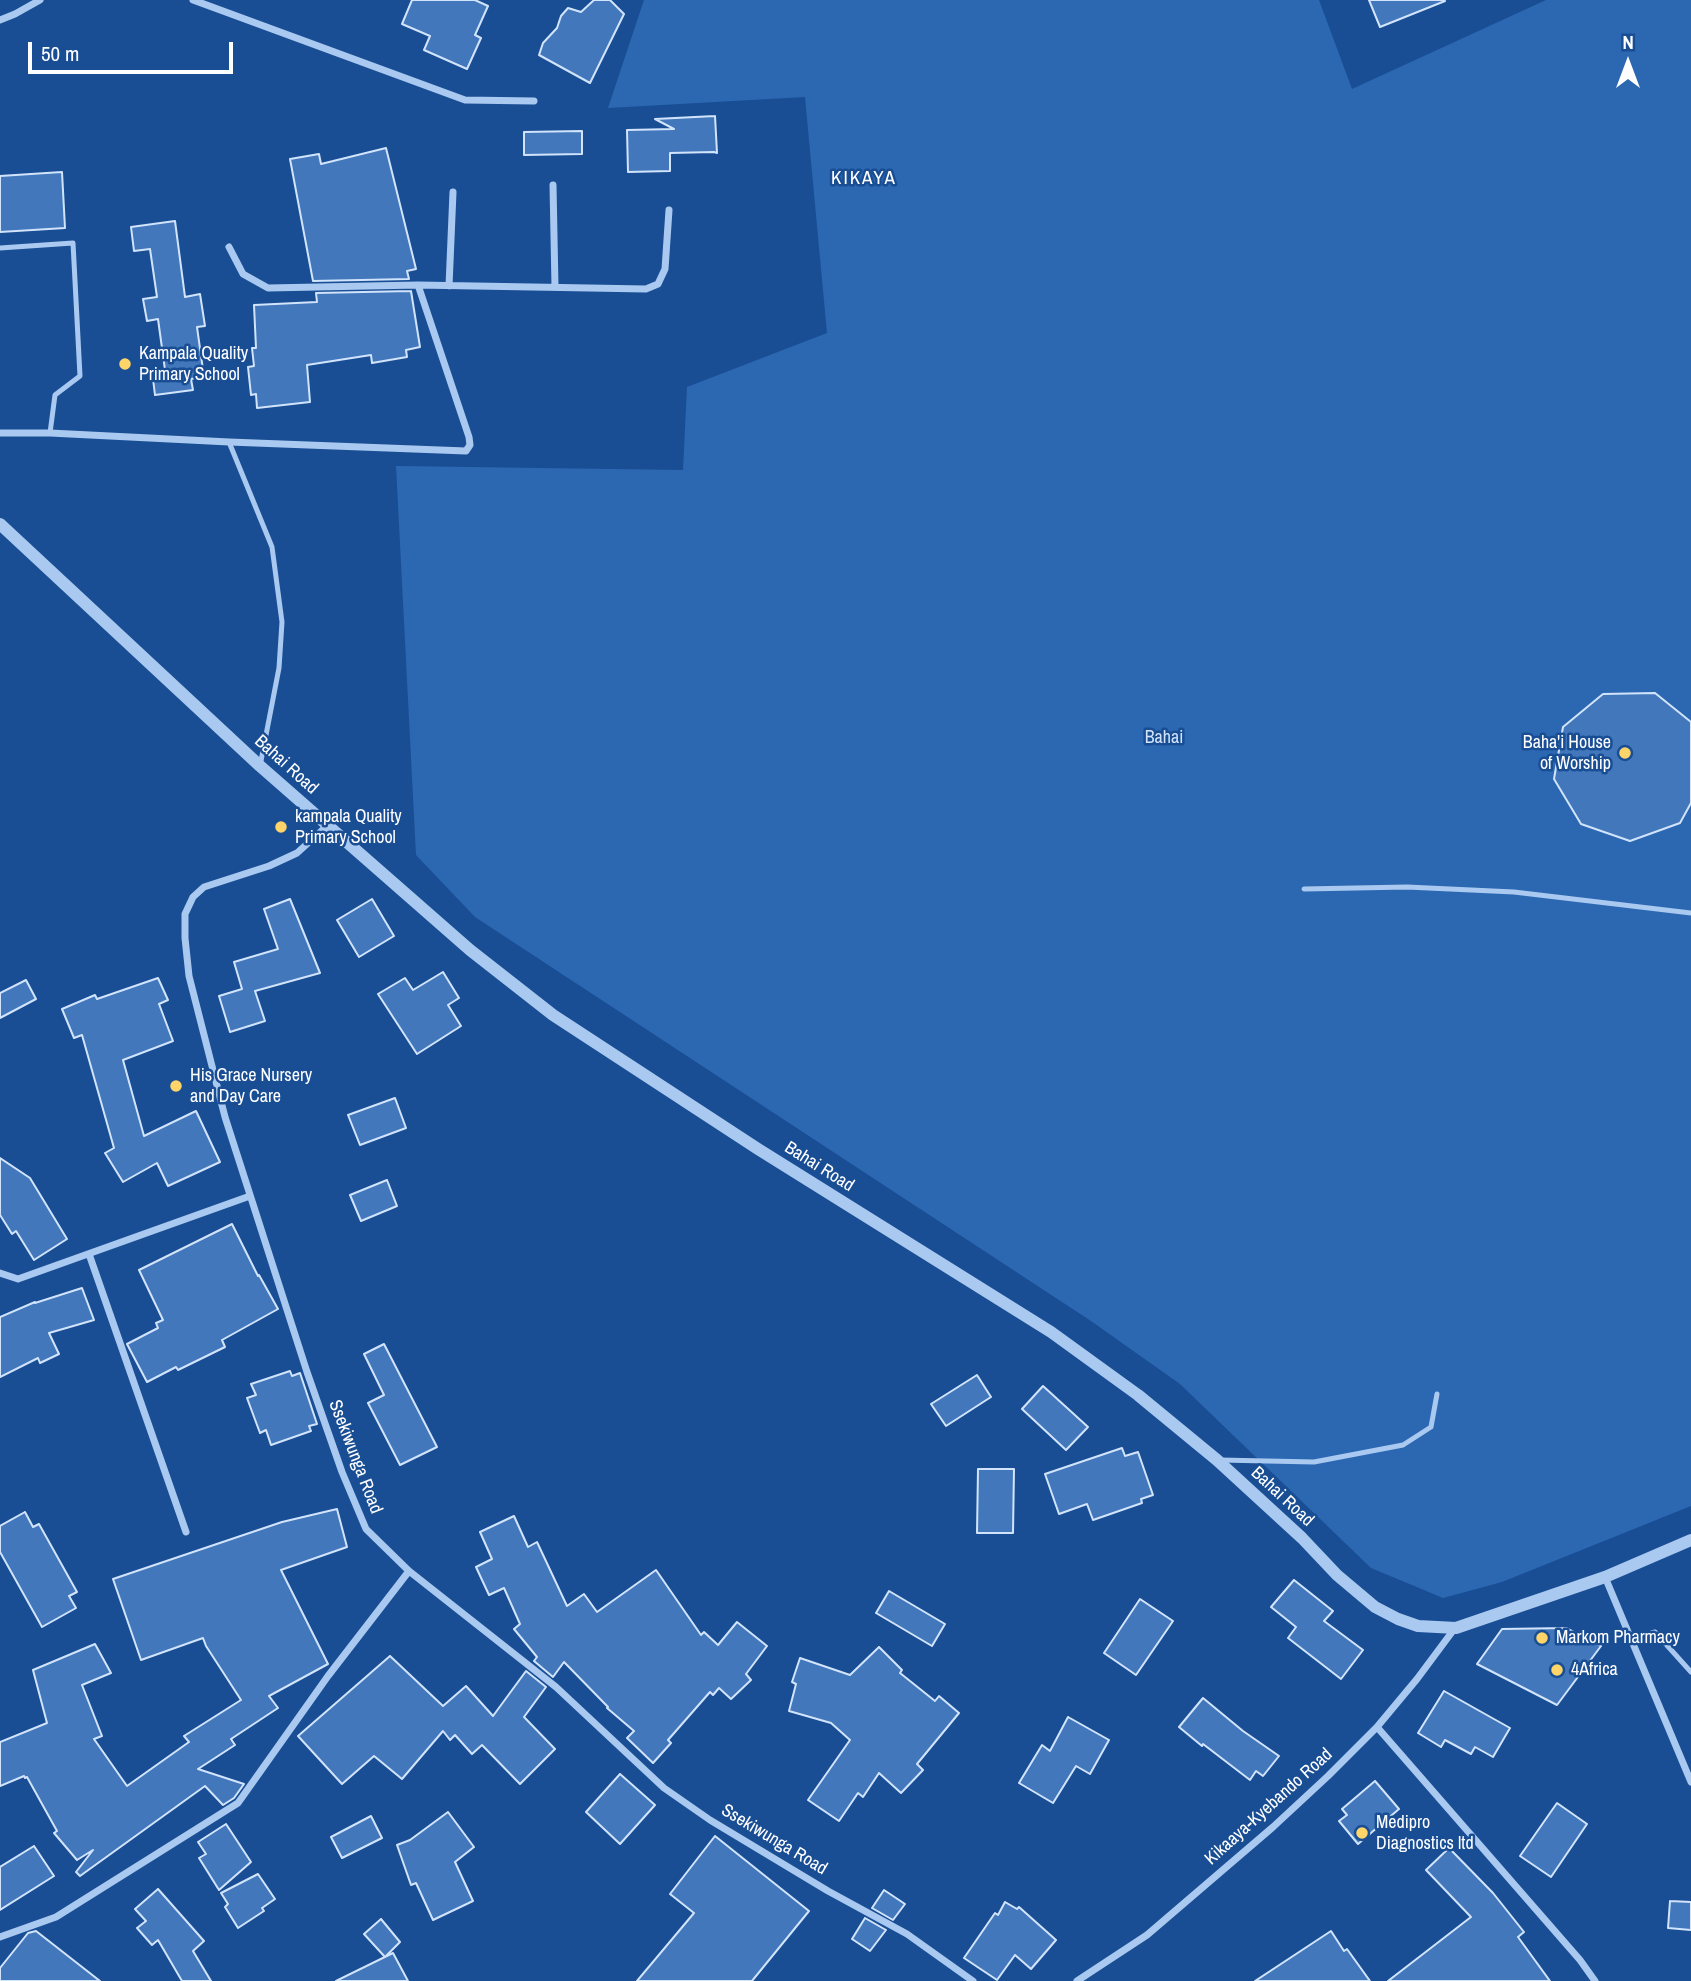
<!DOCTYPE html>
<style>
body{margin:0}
#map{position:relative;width:1691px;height:1981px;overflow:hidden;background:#194e94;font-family:"Archivo Narrow",sans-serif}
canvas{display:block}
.north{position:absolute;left:1593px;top:28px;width:70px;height:70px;-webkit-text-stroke:5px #194e94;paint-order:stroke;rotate:0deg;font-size:19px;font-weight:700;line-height:28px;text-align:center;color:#fff}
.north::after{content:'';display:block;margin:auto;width:24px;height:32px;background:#fff;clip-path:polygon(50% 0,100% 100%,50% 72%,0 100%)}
.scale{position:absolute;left:28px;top:42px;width:205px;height:32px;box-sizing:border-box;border:4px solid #fff;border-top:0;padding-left:9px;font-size:21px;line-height:24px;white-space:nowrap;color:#fff;-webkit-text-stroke:5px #194e94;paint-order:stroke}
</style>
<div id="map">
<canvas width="1691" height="1981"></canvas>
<div class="north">N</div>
<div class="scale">50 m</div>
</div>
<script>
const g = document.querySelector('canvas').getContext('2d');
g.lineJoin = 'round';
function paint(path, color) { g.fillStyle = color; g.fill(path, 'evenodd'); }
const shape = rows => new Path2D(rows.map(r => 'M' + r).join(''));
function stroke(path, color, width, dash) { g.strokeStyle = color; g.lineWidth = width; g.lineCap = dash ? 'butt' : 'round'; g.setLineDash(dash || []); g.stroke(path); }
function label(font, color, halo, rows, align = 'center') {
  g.font = font + ' "Archivo Narrow",sans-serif'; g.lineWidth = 5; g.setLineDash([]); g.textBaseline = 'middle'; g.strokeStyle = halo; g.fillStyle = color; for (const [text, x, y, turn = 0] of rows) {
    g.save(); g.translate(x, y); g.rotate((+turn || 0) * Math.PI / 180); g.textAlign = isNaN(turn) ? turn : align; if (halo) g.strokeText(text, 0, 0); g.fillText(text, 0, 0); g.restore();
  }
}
paint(shape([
 [644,0,1319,0,1352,89,1546,0,1691,0,1691,1506,1502,1582,1443,1598,1371,1568,1180,1384,1091,1321,475,917,416,855,396,466,683,470,687,387,827,333,805,97,608,108]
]), '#2c68b2');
const building = shape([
 [412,0,475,0,488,6,475,35,481,38,467,69,424,50,430,36,402,24,412,0],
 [594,0,610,0,624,14,590,83,539,55,543,43,557,28,561,16,568,8,581,12,594,0],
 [1369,0,1444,0,1445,1,1380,27,1369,0],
 [715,116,717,153,714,152,670,153,670,171,628,172,627,130,674,129,655,119,715,116],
 [582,131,582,154,524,155,524,132,582,131],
 [386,148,416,269,407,271,409,279,313,281,290,159,319,154,321,164,386,148],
 [62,172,65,228,0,232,0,176,62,172],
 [175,221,185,297,200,294,205,326,197,327,204,377,191,379,193,390,155,395,152,371,165,370,158,319,147,321,143,299,157,297,150,249,134,251,131,227,175,221],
 [411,291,420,347,406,350,407,357,372,363,371,355,307,365,310,402,257,408,256,394,251,395,248,367,254,366,252,348,256,348,254,305,317,302,316,293,411,291],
 [1655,693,1691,722,1691,803,1680,823,1630,841,1581,824,1554,779,1563,727,1603,694,1655,693],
 [290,899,320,973,255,991,265,1021,230,1032,219,996,242,989,234,962,278,949,264,909,290,899],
 [372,899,394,936,359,957,337,920,372,899],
 [443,972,459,998,448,1005,461,1026,417,1054,378,994,405,978,413,990,443,972],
 [158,978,168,1000,159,1004,173,1041,123,1060,144,1136,196,1111,220,1162,168,1186,157,1163,123,1182,105,1153,114,1148,82,1035,74,1038,62,1009,95,995,97,999,158,978],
 [26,980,36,999,0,1018,0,993,26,980],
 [395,1098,406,1128,360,1145,348,1115,395,1098],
 [0,1158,30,1178,67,1239,34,1260,16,1231,12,1234,0,1215,0,1158],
 [387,1180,397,1206,361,1221,350,1195,387,1180],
 [232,1224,258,1276,259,1275,278,1309,222,1340,225,1347,178,1370,176,1367,147,1382,127,1344,158,1328,156,1323,163,1320,139,1270,232,1224],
 [82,1288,94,1320,49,1333,59,1354,40,1363,38,1358,0,1377,0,1317,35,1302,35,1303,82,1288],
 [384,1344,437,1447,400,1465,368,1403,384,1395,364,1354,384,1344],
 [290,1371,292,1376,300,1373,317,1424,309,1426,311,1431,271,1445,266,1430,260,1433,247,1398,256,1395,251,1384,290,1371],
 [977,1375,991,1397,946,1426,931,1404,977,1375],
 [1043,1386,1088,1427,1066,1450,1022,1409,1043,1386],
 [1122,1448,1125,1456,1138,1452,1153,1495,1141,1499,1142,1503,1093,1520,1087,1504,1059,1514,1045,1474,1122,1448],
 [978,1469,1014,1469,1013,1533,977,1533,978,1469],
 [337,1509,347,1547,281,1570,328,1664,269,1696,278,1708,231,1739,235,1745,198,1769,244,1784,234,1798,223,1805,205,1786,80,1876,76,1872,93,1850,77,1860,54,1833,57,1831,27,1777,25,1778,24,1776,0,1786,0,1742,47,1723,33,1670,95,1644,111,1673,82,1685,102,1736,94,1739,127,1786,189,1742,184,1736,241,1700,206,1646,203,1638,141,1660,113,1579,282,1522,337,1509],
 [25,1512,33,1527,39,1524,77,1592,69,1596,76,1608,42,1627,0,1552,0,1526,25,1512],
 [514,1516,528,1547,537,1542,567,1606,584,1594,597,1612,656,1570,701,1635,704,1632,718,1645,737,1622,767,1646,746,1674,751,1680,731,1699,719,1688,713,1695,710,1692,668,1740,671,1743,653,1763,627,1738,634,1731,607,1708,608,1707,564,1662,553,1677,534,1661,537,1657,514,1629,520,1624,504,1588,489,1595,476,1567,492,1559,480,1532,514,1516],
 [1294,1580,1333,1611,1324,1621,1363,1650,1341,1679,1288,1638,1296,1627,1271,1607,1294,1580],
 [889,1591,945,1624,932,1646,876,1613,889,1591],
 [1140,1599,1173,1621,1136,1675,1104,1653,1140,1599],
 [1566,1628,1601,1646,1557,1705,1477,1664,1502,1629,1566,1628],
 [879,1647,902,1670,900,1673,935,1701,939,1696,959,1713,917,1764,923,1770,901,1793,879,1773,863,1797,858,1793,839,1821,808,1800,850,1740,831,1723,789,1711,796,1684,792,1682,800,1658,850,1675,879,1647],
 [390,1656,443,1706,466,1686,493,1716,526,1671,546,1687,524,1717,555,1749,520,1784,482,1745,472,1754,455,1735,450,1740,443,1731,402,1779,374,1756,342,1784,298,1736,390,1656],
 [1444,1691,1510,1728,1493,1757,1475,1747,1471,1754,1445,1740,1441,1747,1418,1733,1444,1691],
 [1203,1698,1243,1731,1279,1756,1263,1776,1256,1771,1250,1780,1203,1744,1202,1746,1179,1727,1203,1698],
 [1068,1717,1109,1740,1090,1774,1076,1766,1053,1803,1019,1783,1042,1745,1050,1751,1068,1717],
 [620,1774,655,1805,620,1844,586,1812,620,1774],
 [1375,1781,1399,1809,1358,1844,1339,1821,1347,1815,1342,1809,1375,1781],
 [1557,1803,1587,1824,1551,1877,1520,1856,1557,1803],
 [448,1812,474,1847,455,1862,473,1901,433,1920,416,1883,411,1885,397,1845,410,1840,448,1812],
 [371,1816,382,1838,342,1858,331,1837,371,1816],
 [226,1824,251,1862,219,1890,199,1858,206,1854,198,1842,226,1824],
 [715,1836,809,1911,752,1981,637,1981,694,1913,670,1894,715,1836],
 [34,1846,54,1876,0,1910,0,1867,34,1846],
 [1449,1848,1493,1893,1524,1932,1518,1937,1550,1981,1388,1981,1471,1917,1426,1870,1449,1848],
 [258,1874,275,1899,262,1908,264,1911,238,1928,225,1907,228,1904,221,1893,258,1874],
 [158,1889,204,1941,193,1951,211,1981,182,1981,158,1940,152,1945,137,1928,146,1921,135,1909,158,1889],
 [884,1890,905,1904,893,1920,872,1908,884,1890],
 [1670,1901,1691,1902,1691,1930,1668,1928,1670,1901],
 [1005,1902,1017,1909,1019,1907,1056,1940,1031,1969,1015,1955,997,1980,964,1958,995,1913,998,1915,1005,1902],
 [865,1918,886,1930,870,1951,852,1939,865,1918],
 [381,1919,400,1942,385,1957,364,1934,381,1919],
 [36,1931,100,1981,0,1981,0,1968,28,1933,36,1931],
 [1331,1931,1344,1951,1347,1949,1370,1981,1255,1981,1331,1931],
 [393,1953,408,1981,336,1981,393,1953]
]);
paint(building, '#4277bb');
stroke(building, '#d1e4fb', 2);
stroke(shape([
 [0,248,73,243,80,376,55,395,50,433],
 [229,442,272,547,282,622,279,668,260,766],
 [1304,889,1407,887,1514,892,1691,913],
 [1220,1460,1314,1462,1403,1445,1431,1427,1437,1394],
 [1630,1640,1655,1632,1691,1672]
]), '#aac9f0', 5);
stroke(shape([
 [193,0,465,100,534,101],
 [0,20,15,14,40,0],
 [553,185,555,287],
 [418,285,646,289,658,284,665,269,669,210],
 [449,286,453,192],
 [0,433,50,433,229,442,466,451,470,445,469,437,418,285,268,288,243,274,229,247],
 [328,825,297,853,269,866,204,887,193,897,185,914,185,938,189,976,225,1117,307,1372,342,1472,366,1529,409,1571,556,1687,664,1788,710,1820,828,1891,907,1934,973,1981],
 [89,1254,186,1532],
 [0,1273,18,1279,250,1196],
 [1605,1577,1691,1782],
 [1377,1727,1580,1960,1595,1981],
 [0,1937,56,1917,238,1803,328,1676,409,1571],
 [1077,1981,1147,1935,1273,1827,1328,1776,1377,1727,1417,1679,1455,1628]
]), '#aac9f0', 7);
stroke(shape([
 [0,524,260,766,470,950,553,1015,758,1149,1051,1332,1138,1395,1217,1460,1302,1538,1337,1575,1375,1607,1398,1619,1418,1626,1456,1628,1605,1577,1691,1540]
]), '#aac9f0', 12);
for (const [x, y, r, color] of [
 [125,364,7,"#ffd469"],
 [1625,753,7,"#ffd469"],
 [281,827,7,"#ffd469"],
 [176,1086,7,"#ffd469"],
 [1542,1638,7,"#ffd469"],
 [1557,1670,7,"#ffd469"],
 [1362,1833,7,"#ffd469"]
]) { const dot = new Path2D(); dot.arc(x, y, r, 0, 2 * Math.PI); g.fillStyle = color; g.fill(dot); stroke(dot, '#194e94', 2.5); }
label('18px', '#fff', '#194e94', [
 ["Kampala Quality",139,354],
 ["Primary School",139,375],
 ["Baha'i House",1611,743,"right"],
 ["of Worship",1611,764,"right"],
 ["kampala Quality",295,817],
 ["Primary School",295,838],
 ["His Grace Nursery",190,1076],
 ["and Day Care",190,1097],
 ["Markom Pharmacy",1556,1638],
 ["4Africa",1571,1670],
 ["Medipro",1376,1823],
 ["Diagnostics ltd",1376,1844]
], 'left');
label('18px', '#d1e4fb', '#194e94', [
 ["Bahai",1164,738]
]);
label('18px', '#fff', '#194e94', [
 ["Bahai Road",286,765,42],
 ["Bahai Road",819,1167,32],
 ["Ssekiwunga Road",355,1457,69],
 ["Bahai Road",1282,1497,43],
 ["Kikaaya-Kyebando Road",1269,1807,-42],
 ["Ssekiwunga Road",774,1840,31]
]);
g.letterSpacing = '2px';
label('19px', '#fff', '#194e94', [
 ["KIKAYA",864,179]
]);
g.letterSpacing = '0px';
</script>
